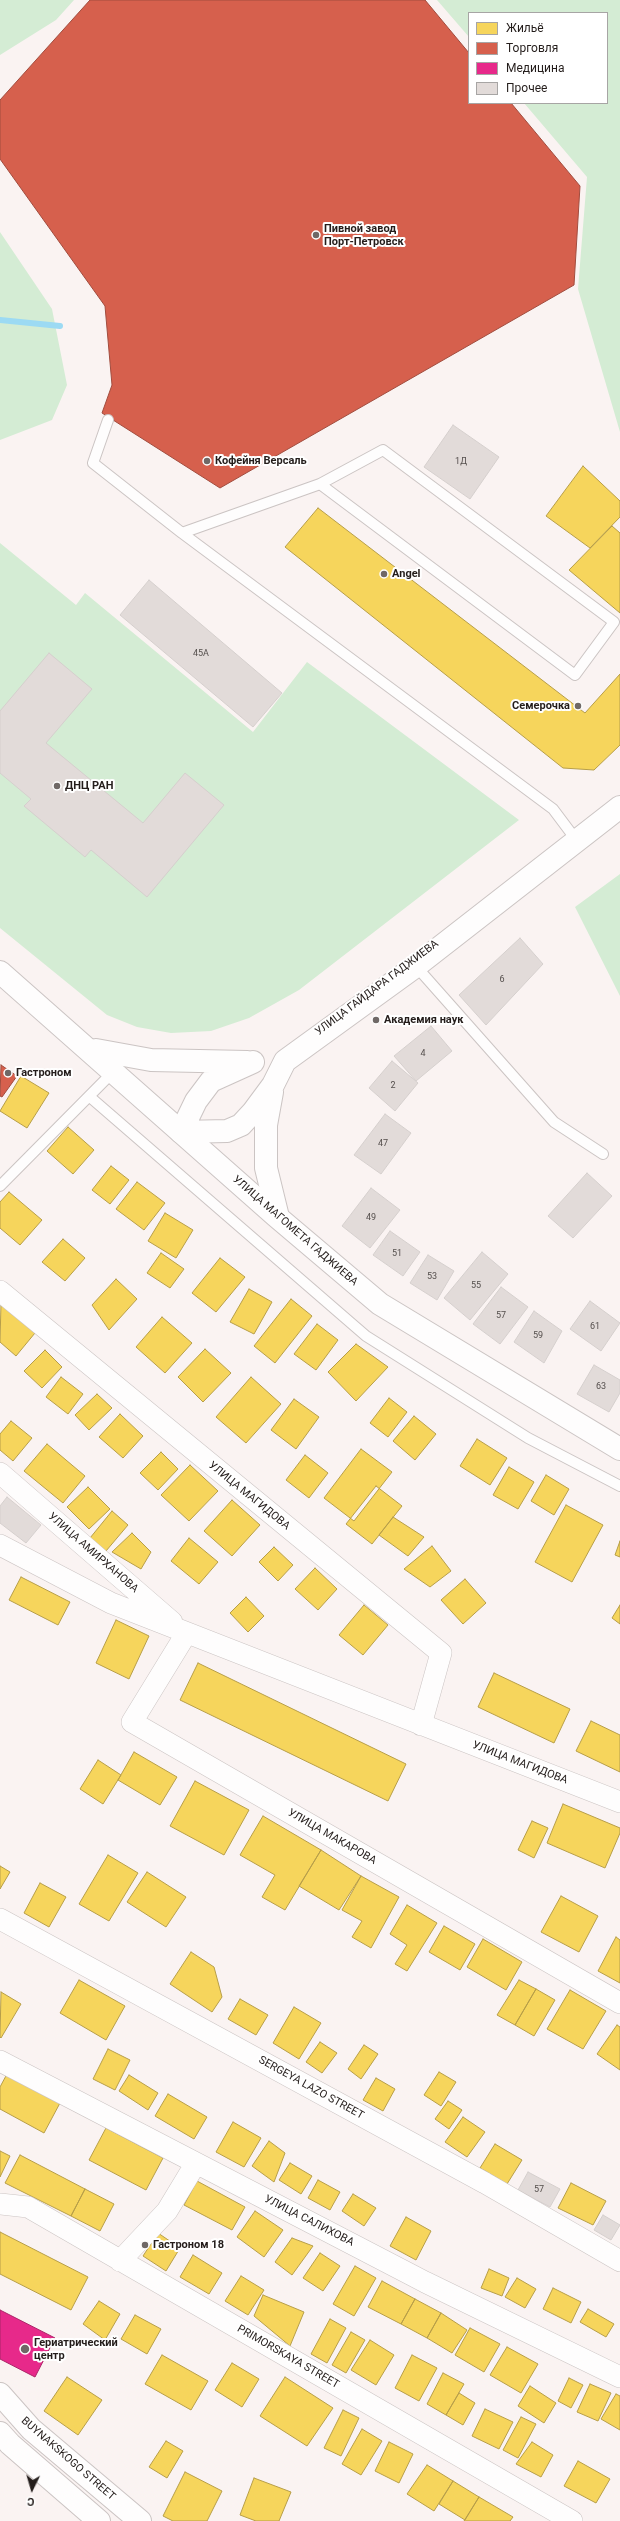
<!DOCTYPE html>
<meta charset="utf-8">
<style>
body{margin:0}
#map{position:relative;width:620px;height:2521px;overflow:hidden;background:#faf3f2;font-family:Roboto,sans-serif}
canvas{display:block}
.legend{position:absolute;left:468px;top:12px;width:140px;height:92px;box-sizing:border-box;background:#fff;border:1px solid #a7a5a4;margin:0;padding:5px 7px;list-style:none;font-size:12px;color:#241d1b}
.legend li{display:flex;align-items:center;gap:8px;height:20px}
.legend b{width:20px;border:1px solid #a7a5a4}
.north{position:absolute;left:12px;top:2469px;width:40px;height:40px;-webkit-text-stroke:3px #fff;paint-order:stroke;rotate:185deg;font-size:11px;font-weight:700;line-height:16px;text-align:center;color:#241d1b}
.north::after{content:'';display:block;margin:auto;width:14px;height:18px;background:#241d1b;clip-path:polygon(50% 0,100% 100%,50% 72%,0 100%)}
</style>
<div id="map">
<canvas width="620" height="2521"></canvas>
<ul class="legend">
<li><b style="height:11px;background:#f6d55c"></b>Жильё</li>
<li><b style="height:11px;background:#d6604d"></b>Торговля</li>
<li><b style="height:11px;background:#e7298a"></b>Медицина</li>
<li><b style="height:11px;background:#e2dbd9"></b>Прочее</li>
</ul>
<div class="north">С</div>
</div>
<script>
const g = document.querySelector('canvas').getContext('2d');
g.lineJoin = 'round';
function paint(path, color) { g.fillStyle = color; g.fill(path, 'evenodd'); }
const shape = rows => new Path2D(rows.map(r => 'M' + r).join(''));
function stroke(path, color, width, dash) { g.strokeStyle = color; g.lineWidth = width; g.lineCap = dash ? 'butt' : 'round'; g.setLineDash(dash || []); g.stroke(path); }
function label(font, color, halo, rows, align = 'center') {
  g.font = font + ' Roboto,sans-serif'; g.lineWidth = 4; g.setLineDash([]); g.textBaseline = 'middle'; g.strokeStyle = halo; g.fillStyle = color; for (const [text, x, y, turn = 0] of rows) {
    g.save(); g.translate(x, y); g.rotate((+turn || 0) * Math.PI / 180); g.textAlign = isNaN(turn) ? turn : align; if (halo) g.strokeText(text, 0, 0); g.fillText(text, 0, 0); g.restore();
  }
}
paint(shape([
 [0,0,74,0,56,20,0,55],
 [437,0,620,0,620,432,578,289,587,177,524,103,607,103,607,13,469,13,469,37],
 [0,232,52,309,67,385,52,420,0,440],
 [0,543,76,605,85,593,253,732,307,662,519,820,299,990,249,1018,211,1031,171,1033,137,1027,107,1015,0,928],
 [620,874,620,996,575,907]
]), '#d4ecd4');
const homes = shape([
 [583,466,620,501,620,517,590,548,546,516,583,466],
 [318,508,585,713,620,674,620,745,594,770,563,768,285,547,318,508],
 [612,526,620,533,620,613,569,570,612,526],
 [21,1076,49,1093,27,1128,0,1111,21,1076],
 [68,1127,94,1150,73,1174,47,1151,68,1127],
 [111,1166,129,1180,110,1204,92,1190,111,1166],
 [137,1182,165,1203,144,1230,116,1209,137,1182],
 [9,1192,42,1220,20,1245,0,1228,0,1202,9,1192],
 [165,1213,193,1230,176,1258,148,1241,165,1213],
 [63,1239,85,1258,65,1281,42,1262,63,1239],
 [161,1253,184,1269,170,1288,147,1273,161,1253],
 [220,1258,245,1277,216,1312,192,1293,220,1258],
 [116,1279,137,1299,109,1330,92,1305,116,1279],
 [249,1289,272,1302,254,1334,230,1322,249,1289],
 [291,1299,312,1316,275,1363,254,1346,291,1299],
 [1,1303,35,1333,16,1356,0,1342,1,1303],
 [162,1317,192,1343,165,1373,136,1347,162,1317],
 [317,1324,338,1340,316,1370,294,1354,317,1324],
 [356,1344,388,1367,356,1401,328,1372,356,1344],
 [205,1349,231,1373,203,1402,178,1377,205,1349],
 [45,1350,62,1367,42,1388,24,1371,45,1350],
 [61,1377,83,1394,68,1414,46,1397,61,1377],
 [251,1377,281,1404,246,1443,216,1417,251,1377],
 [97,1394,112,1408,89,1430,75,1415,97,1394],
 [389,1398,407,1412,388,1437,370,1423,389,1398],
 [294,1399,319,1417,296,1449,271,1430,294,1399],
 [120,1414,143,1436,123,1458,99,1437,120,1414],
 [414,1416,436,1434,415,1460,393,1441,414,1416],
 [11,1421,32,1438,13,1461,0,1450,0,1434,11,1421],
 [477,1439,507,1458,490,1485,460,1466,477,1439],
 [47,1444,85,1476,63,1503,24,1471,47,1444],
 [361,1449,392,1472,354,1521,324,1498,361,1449],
 [161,1452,178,1469,158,1490,140,1473,161,1452],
 [305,1455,328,1473,309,1498,286,1480,305,1455],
 [190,1465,218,1491,189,1521,161,1495,190,1465],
 [509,1467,534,1482,518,1509,493,1495,509,1467],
 [546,1475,569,1489,554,1515,531,1501,546,1475],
 [376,1486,402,1506,372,1544,346,1524,376,1486],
 [88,1487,110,1509,89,1529,67,1507,88,1487],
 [232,1500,260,1525,232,1556,204,1531,232,1500],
 [566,1505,603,1525,572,1582,535,1562,566,1505],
 [112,1511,128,1525,106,1551,90,1538,112,1511],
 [393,1517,424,1537,408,1556,379,1535,393,1517],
 [132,1533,151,1552,141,1569,112,1552,132,1533],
 [189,1538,218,1562,199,1584,171,1561,189,1538],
 [620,1541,620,1557,615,1555,620,1541],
 [432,1546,451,1571,430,1587,404,1569,432,1546],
 [274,1547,293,1565,278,1581,259,1562,274,1547],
 [315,1568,337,1589,318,1610,295,1589,315,1568],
 [21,1577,70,1602,58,1625,9,1600,21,1577],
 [465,1579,486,1603,463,1624,441,1600,465,1579],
 [246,1597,264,1616,248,1632,230,1613,246,1597],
 [364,1605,388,1625,363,1655,339,1635,364,1605],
 [620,1605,620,1624,612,1618,620,1605],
 [116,1620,149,1636,129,1679,96,1663,116,1620],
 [198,1663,406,1764,388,1801,180,1700,198,1663],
 [494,1673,570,1709,554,1743,478,1707,494,1673],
 [591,1721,620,1735,620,1772,576,1751,591,1721],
 [134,1752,177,1777,160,1805,118,1780,134,1752],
 [98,1760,121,1775,103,1804,80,1789,98,1760],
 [195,1781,249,1810,224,1855,170,1826,195,1781],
 [563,1804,620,1828,620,1833,605,1868,547,1843,563,1804],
 [263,1816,321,1850,285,1910,262,1897,275,1875,240,1855,263,1816],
 [532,1821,548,1828,534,1858,518,1850,532,1821],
 [321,1850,361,1876,339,1910,299,1886,321,1850],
 [108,1855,138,1873,109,1921,79,1904,108,1855],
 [0,1866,10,1872,0,1889,0,1866],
 [147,1872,186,1897,166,1927,127,1902,147,1872],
 [361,1876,399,1897,371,1948,352,1937,362,1921,342,1910,361,1876],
 [40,1883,66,1897,49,1927,24,1913,40,1883],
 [561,1896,598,1916,579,1952,541,1932,561,1896],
 [407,1905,437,1923,407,1971,395,1964,407,1945,390,1934,407,1905],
 [444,1926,475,1944,460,1970,429,1952,444,1926],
 [616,1937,620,1940,620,1983,598,1971,616,1937],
 [483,1939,522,1962,506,1990,467,1967,483,1939],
 [191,1952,214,1967,222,1997,212,2012,170,1984,191,1952],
 [79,1980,125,2006,106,2040,60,2013,79,1980],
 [519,1980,536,1989,515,2025,497,2015,519,1980],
 [536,1989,555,2000,534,2036,515,2025,536,1989],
 [570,1990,606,2011,583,2049,547,2029,570,1990],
 [1,1992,21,2004,1,2038,0,2037,1,1992],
 [240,1999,268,2015,256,2035,228,2019,240,1999],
 [294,2007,321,2023,299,2059,273,2043,294,2007],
 [617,2025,620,2027,620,2070,597,2054,617,2025],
 [320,2042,337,2053,322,2073,306,2062,320,2042],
 [364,2045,378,2054,361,2079,348,2069,364,2045],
 [108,2049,130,2060,115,2090,93,2079,108,2049],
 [439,2072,456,2082,441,2106,424,2095,439,2072],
 [7,2074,60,2103,44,2133,0,2109,0,2087,7,2074],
 [129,2075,158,2093,148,2110,119,2091,129,2075],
 [376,2078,395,2089,383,2111,363,2100,376,2078],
 [168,2094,207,2117,194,2139,155,2116,168,2094],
 [448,2101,462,2110,449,2129,435,2119,448,2101],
 [463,2117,485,2132,467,2157,445,2142,463,2117],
 [233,2122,261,2138,244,2167,216,2152,233,2122],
 [106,2128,163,2158,146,2190,89,2160,106,2128],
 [269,2141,285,2153,274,2182,252,2166,269,2141],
 [495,2144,522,2160,507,2184,480,2168,495,2144],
 [0,2151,10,2156,0,2177,0,2151],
 [20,2155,85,2189,71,2216,5,2183,20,2155],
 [290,2163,312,2176,301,2194,279,2180,290,2163],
 [318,2180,340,2192,330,2210,308,2198,318,2180],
 [197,2181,245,2207,232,2230,184,2205,197,2181],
 [571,2183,606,2201,593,2225,558,2208,571,2183],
 [85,2189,114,2204,100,2231,71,2216,85,2189],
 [353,2194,376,2208,364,2226,342,2211,353,2194],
 [255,2211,283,2230,264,2257,237,2237,255,2211],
 [406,2217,431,2231,416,2260,390,2246,406,2217],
 [0,2232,88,2277,71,2310,0,2274,0,2232],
 [158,2233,180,2248,166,2271,143,2256,158,2233],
 [292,2238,313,2246,292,2275,275,2262,292,2238],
 [320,2253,340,2266,323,2291,303,2278,320,2253],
 [193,2255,222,2273,209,2294,180,2277,193,2255],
 [355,2266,376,2278,354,2316,333,2304,355,2266],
 [489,2269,509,2278,502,2296,481,2288,489,2269],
 [241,2276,264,2290,248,2315,225,2301,241,2276],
 [517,2278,536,2289,525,2308,505,2297,517,2278],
 [382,2281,415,2299,401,2324,368,2307,382,2281],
 [553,2288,581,2302,571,2323,543,2309,553,2288],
 [263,2295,304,2312,290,2346,254,2316,263,2295],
 [415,2299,441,2313,427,2338,401,2324,415,2299],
 [99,2301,120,2314,105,2340,83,2324,99,2301],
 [588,2309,614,2324,606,2337,580,2322,588,2309],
 [441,2313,467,2330,452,2353,427,2338,441,2313],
 [135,2315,161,2329,147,2354,121,2339,135,2315],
 [330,2319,346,2328,327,2363,311,2354,330,2319],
 [470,2328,500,2344,484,2372,455,2355,470,2328],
 [351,2332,365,2340,346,2373,332,2365,351,2332],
 [370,2340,394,2355,376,2385,351,2370,370,2340],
 [507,2347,538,2364,521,2393,490,2375,507,2347],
 [162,2355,208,2381,191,2410,145,2384,162,2355],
 [412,2355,437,2368,419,2401,395,2388,412,2355],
 [232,2363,259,2379,242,2407,215,2390,232,2363],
 [443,2373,464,2384,446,2415,427,2404,443,2373],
 [67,2377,102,2400,78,2435,44,2411,67,2377],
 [285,2377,333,2408,307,2446,260,2416,285,2377],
 [569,2378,583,2385,571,2408,558,2401,569,2378],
 [590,2384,611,2393,598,2421,577,2412,590,2384],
 [530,2386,556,2403,544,2423,518,2406,530,2386],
 [459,2393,475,2403,463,2425,446,2415,459,2393],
 [616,2394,620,2396,620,2430,601,2419,616,2394],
 [485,2409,513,2422,499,2449,472,2436,485,2409],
 [343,2410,359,2418,341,2456,324,2448,343,2410],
 [521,2417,536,2424,518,2458,503,2450,521,2417],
 [362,2429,382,2441,361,2475,342,2464,362,2429],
 [166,2441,183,2451,167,2478,149,2467,166,2441],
 [389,2442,413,2454,399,2483,375,2471,389,2442],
 [532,2442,553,2455,541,2477,516,2464,532,2442],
 [578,2461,610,2479,596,2503,564,2486,578,2461],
 [427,2465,453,2481,434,2511,407,2494,427,2465],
 [185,2472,222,2491,207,2521,173,2521,163,2516,185,2472],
 [254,2478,291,2492,279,2521,256,2521,240,2515,254,2478],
 [453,2481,479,2497,465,2520,439,2504,453,2481],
 [479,2497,513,2517,510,2521,464,2521,479,2497]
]);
paint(homes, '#f6d55c');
stroke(homes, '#b79e48', 1);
const shops = shape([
 [90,0,425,0,469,53,469,103,511,103,580,186,574,285,220,488,102,413,112,385,105,306,0,159,0,100,90,0],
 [1,1065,17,1076,2,1097,0,1096,1,1065]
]);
paint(shops, '#d6604d');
stroke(shops, '#a14c3e', 1);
const health = shape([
 [0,2310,55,2338,35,2377,0,2359,0,2310]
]);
paint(health, '#e7298a');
stroke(health, '#ac2569', 1);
stroke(shape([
 [0,320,60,326]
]), '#9cdaf3', 6);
const building = shape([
 [453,425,499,457,470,499,424,467,453,425],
 [149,580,282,693,253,727,120,615,149,580],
 [49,653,92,689,46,743,143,823,185,773,224,805,147,897,91,850,85,857,24,806,31,799,0,773,0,711,49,653],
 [520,938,543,964,486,1025,459,995,520,938],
 [431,1026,452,1051,416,1081,394,1056,431,1026],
 [392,1061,418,1083,395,1111,369,1088,392,1061],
 [385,1114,411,1133,381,1174,354,1155,385,1114],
 [587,1173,612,1196,573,1238,548,1216,587,1173],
 [371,1188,400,1210,370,1248,342,1226,371,1188],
 [390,1231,420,1252,403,1276,373,1255,390,1231],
 [482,1252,508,1274,470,1320,444,1298,482,1252],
 [428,1255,454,1271,437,1300,410,1283,428,1255],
 [501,1287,528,1307,500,1344,473,1324,501,1287],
 [590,1301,620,1323,601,1351,570,1329,590,1301],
 [534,1311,562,1331,544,1363,514,1342,534,1311],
 [594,1365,620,1380,620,1393,609,1412,577,1394,594,1365],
 [7,1497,41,1525,26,1543,0,1523,0,1506,7,1497],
 [528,2172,560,2189,550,2207,518,2190,528,2172],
 [603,2215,620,2225,611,2240,594,2230,603,2215]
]);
paint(building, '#e2dbd9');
stroke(building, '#d5cfcd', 1);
const service = shape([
 [108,420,93,463,182,533,553,809,574,837],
 [182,533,320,484,575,675,614,622,383,450,320,484],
 [414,964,554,1122,603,1154],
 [90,1097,366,1336,528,1438,620,1486],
 [0,1186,114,1071]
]);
const minor = shape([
 [0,1291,441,1653,421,1725],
 [0,1473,172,1622],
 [0,1545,111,1603,620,1802],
 [186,1634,132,1722,620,2003],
 [0,1919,485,2183,620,2261],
 [0,2061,425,2282,620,2377],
 [0,2204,28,2207,572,2521],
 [120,2261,167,2211,196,2163]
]);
const secondary = shape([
 [0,972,276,1216,380,1304,620,1449]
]);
const primary = shape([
 [96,1050,151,1060,247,1062],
 [253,1062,211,1081,196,1101,181,1132,227,1131,241,1125,253,1112,273,1085,285,1061,416,966,620,807],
 [272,1092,266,1125,266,1168,277,1213],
 [0,2394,31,2429,140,2521],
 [0,2433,10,2444,99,2521]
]);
stroke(service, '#cbc4c3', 12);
stroke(minor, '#cbc4c3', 22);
stroke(secondary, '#cbc4c3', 24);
stroke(primary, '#cbc4c3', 24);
stroke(service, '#fefdfd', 10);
stroke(minor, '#fefdfd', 21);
stroke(secondary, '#fefdfd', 22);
stroke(primary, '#fefdfd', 22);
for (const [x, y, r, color] of [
 [316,235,4,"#6f6866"],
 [207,461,4,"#6f6866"],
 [384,574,4,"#6f6866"],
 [578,706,4,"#6f6866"],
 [57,786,4,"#6f6866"],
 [376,1020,4,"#6f6866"],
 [8,1073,4,"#6f6866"],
 [145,2245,4,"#6f6866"],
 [25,2349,5,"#6f6866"]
]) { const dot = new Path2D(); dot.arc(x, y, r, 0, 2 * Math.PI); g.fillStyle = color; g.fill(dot); stroke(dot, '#fff', 1.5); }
label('9px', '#544e4c', null, [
 ["1Д",461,462],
 ["45А",201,654],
 ["6",502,980],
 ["4",423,1054],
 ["2",393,1086],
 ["47",383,1144],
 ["49",371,1218],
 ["51",397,1254],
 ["53",432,1277],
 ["55",476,1286],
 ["57",501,1316],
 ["61",595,1327],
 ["59",538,1336],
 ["63",601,1387],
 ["57",539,2190]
]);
label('bold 11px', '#241d1b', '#fff', [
 ["Пивной завод",324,229],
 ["Порт-Петровск",324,242],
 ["Кофейня Версаль",215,461],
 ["Angel",392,574],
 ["Семерочка",570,706,"right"],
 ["ДНЦ РАН",65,786],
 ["Академия наук",384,1020],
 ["Гастроном",16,1073],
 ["Гастроном 18",153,2245],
 ["Гериатрический",34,2343],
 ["центр",34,2356]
], 'left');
label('11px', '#241d1b', '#fff', [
 ["УЛИЦА ГАЙДАРА ГАДЖИЕВА",377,988,-37],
 ["УЛИЦА МАГОМЕТА ГАДЖИЕВА",295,1231,41],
 ["УЛИЦА МАГИДОВА",249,1496,39],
 ["УЛИЦА АМИРХАНОВА",93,1553,41],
 ["УЛИЦА МАГИДОВА",520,1763,21],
 ["УЛИЦА МАКАРОВА",332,1837,30],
 ["SERGEYA LAZO STREET",311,2088,29],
 ["УЛИЦА САЛИХОВА",309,2221,27],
 ["PRIMORSKAYA STREET",288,2357,30],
 ["BUYNAKSKOGO STREET",68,2459,41]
]);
</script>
